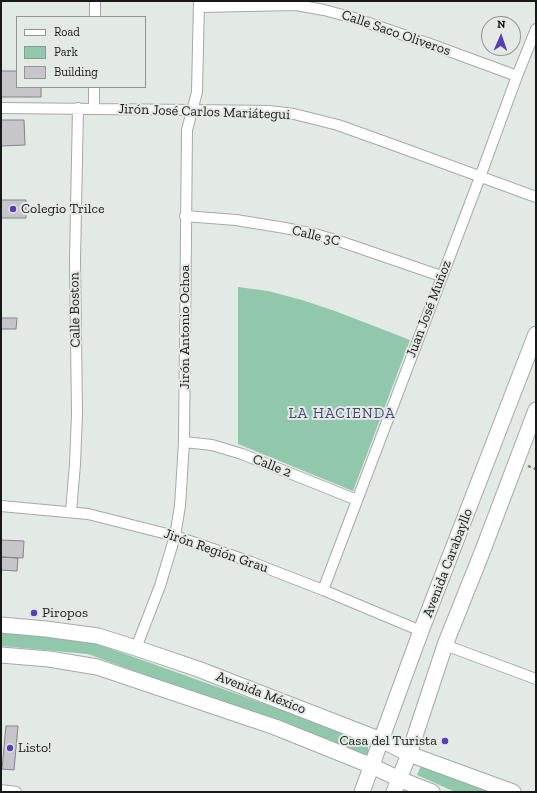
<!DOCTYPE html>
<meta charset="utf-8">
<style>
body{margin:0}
#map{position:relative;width:537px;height:793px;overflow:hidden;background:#e3e9e5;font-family:"Zilla Slab",serif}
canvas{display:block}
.frame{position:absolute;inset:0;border:2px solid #171918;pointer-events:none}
.legend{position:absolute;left:16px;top:16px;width:130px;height:72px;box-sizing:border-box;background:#e3e9e5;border:1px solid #919693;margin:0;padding:5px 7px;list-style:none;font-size:12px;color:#171918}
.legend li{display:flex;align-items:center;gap:8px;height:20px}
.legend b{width:20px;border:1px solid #919693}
.north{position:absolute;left:481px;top:16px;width:40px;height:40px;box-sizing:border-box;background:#e3e9e5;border:1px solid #919693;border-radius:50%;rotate:2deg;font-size:11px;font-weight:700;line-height:16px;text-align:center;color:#171918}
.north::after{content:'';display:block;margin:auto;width:14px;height:18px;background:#583db5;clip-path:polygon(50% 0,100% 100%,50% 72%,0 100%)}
</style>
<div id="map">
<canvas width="537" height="793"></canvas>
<div class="frame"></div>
<ul class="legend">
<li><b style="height:5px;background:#fff"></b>Road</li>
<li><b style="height:11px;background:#91c7aa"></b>Park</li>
<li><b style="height:11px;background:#c5c5ca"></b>Building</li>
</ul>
<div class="north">N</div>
</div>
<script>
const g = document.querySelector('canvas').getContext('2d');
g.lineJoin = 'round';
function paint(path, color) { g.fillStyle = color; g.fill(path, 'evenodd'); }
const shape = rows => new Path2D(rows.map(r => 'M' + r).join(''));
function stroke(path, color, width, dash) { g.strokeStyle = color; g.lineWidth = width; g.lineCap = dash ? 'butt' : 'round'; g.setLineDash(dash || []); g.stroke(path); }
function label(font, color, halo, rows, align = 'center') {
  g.font = font + ' "Zilla Slab",serif'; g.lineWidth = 4; g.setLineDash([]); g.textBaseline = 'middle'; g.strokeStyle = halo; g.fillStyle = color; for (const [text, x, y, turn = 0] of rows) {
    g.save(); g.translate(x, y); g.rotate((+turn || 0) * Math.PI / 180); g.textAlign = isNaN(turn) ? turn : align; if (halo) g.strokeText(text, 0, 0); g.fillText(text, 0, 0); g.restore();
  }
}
paint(shape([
 [238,287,268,291,302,300,335,311,410,340,353,491,238,444],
 [1,630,89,641,368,741,368,756,88,654,1,646],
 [421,766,494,792,455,792,417,775]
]), '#91c7aa');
const building = shape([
 [1,71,17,71,17,87,41,87,41,97,1,97,1,71],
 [1,120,24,120,25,145,1,146,1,120],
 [1,200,26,200,26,218,1,218,1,200],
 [1,318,17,318,16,329,1,329,1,318],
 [1,540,24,541,23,558,1,557,1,540],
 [1,557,18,558,17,571,1,570,1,557],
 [6,726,18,726,14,770,2,769,6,726]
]);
paint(building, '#c5c5ca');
stroke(building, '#838288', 1);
const street = shape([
 [200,7,296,5,324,10,354,18,430,44,517,76],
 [95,17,95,1],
 [1,108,192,110,269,111,294,114,338,125,402,148,536,197],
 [94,108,94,87],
 [185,216,236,220,285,228,315,234,342,242,441,276],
 [184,442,212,445,242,454,357,500],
 [1,506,88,514,175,536,251,562,323,590,421,631],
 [71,512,75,464,77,414,75,260,78,108],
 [323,590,480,177,517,76,536,29],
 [445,645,536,679],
 [136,648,160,586,175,536,180,506,184,442,187,130,197,92,199,1],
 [1,790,16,792]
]);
const secondary = shape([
 [1,625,46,629,98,636,136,648,198,669,381,740,409,754,513,792],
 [1,655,49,659,97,667,275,727,372,766,399,779,432,792],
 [362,792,421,631,536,334],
 [394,792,409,754,445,645,483,550,536,410]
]);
stroke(street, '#a4aaa7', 12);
stroke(secondary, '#a4aaa7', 17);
stroke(shape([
 [528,466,536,469]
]), '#818683', 2.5, [3, 3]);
stroke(street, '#fff', 10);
stroke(secondary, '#fff', 15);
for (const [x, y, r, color] of [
 [13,209,4,"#583db5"],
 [34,613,4,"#583db5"],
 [445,741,4,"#583db5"],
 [10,748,4,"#583db5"]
]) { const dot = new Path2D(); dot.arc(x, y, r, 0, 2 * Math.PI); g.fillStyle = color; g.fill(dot); stroke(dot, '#e3e9e5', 1.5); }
label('14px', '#171918', '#e3e9e5', [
 ["Calle Saco Oliveros",396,33,19],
 ["Jirón José Carlos Mariátegui",204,112,2],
 ["Calle 3C",316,236,14],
 ["Juan José Muñoz",429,309,-69],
 ["Calle Boston",75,310,-91],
 ["Jirón Antonio Ochoa",185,327,-90],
 ["Calle 2",272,466,22],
 ["Jirón Región Grau",216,551,19],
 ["Avenida Carabayllo",448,563,-69],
 ["Avenida México",261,693,21]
]);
label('14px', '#171918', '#e3e9e5', [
 ["Colegio Trilce",21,209],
 ["Piropos",42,613],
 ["Casa del Turista",437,741,"right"],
 ["Listo!",18,748]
], 'left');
g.letterSpacing = '1px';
label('15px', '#4a417f', '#e3e9e5', [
 ["LA HACIENDA",342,414]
]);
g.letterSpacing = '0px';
</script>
